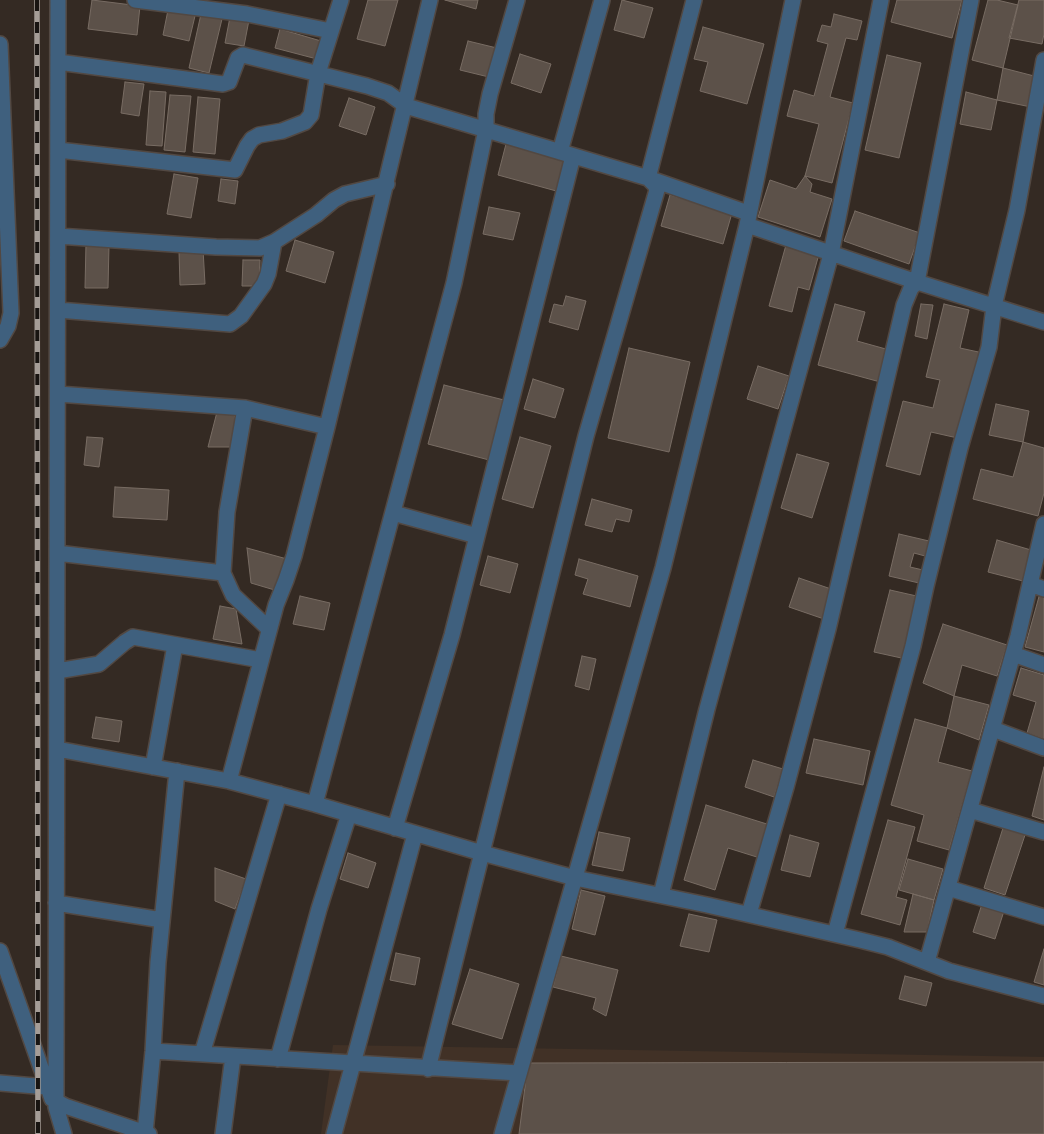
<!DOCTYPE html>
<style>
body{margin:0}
canvas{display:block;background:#342a23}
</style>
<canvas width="1044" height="1134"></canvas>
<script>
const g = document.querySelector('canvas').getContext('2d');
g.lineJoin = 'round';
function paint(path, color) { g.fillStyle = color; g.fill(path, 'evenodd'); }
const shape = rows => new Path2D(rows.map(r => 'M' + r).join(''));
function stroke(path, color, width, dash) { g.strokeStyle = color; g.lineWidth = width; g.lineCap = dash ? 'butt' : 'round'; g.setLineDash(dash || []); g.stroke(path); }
paint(shape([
 [333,1045,1044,1057,1044,1134,321,1134]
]), '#413126');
const building = shape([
 [92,0,140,6,137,35,88,29,92,0],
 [368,0,398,0,385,46,357,39,368,0],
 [445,0,478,0,476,9,445,0],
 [622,0,653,8,644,38,614,30,622,0],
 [897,0,962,0,952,38,891,22,897,0],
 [988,0,997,0,1018,5,1003,68,972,60,988,0],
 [1019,0,1044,0,1044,34,1042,44,1009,38,1019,0],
 [168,10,195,16,189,41,163,35,168,10],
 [201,14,222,19,209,73,189,68,201,14],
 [834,14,862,21,857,40,846,38,830,97,853,103,832,183,805,176,819,124,787,116,794,90,814,96,828,44,817,41,822,25,831,27,834,14],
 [230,17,249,20,244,46,225,43,230,17],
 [703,27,764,44,747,104,700,91,708,62,694,59,703,27],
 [280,29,321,41,317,59,275,48,280,29],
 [468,41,501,49,493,78,460,70,468,41],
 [520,54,551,64,541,93,511,83,520,54],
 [887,55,921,63,899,158,865,150,887,55],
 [1003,68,1038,77,1031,107,997,100,1003,68],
 [125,82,144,84,139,116,121,113,125,82],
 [150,91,166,92,162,146,146,145,150,91],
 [966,92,997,100,991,130,960,124,966,92],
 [170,95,191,96,185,152,164,150,170,95],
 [198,97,220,99,215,154,193,152,198,97],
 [349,98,375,107,366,135,339,126,349,98],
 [506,144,568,161,560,192,498,175,506,144],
 [174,174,198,178,191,218,167,214,174,174],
 [805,176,812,184,810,192,832,199,820,237,758,217,770,180,796,189,805,176],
 [221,179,238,181,235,204,218,201,221,179],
 [670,195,732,213,723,244,661,226,670,195],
 [489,207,520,213,513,240,483,234,489,207],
 [855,211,920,233,909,264,844,241,855,211],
 [295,240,334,252,325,283,286,271,295,240],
 [86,244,109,245,108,288,85,288,86,244],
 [786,245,819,254,809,290,798,287,792,312,769,306,786,245],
 [203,249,205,284,180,285,179,251,203,249],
 [243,260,260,260,259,286,242,286,243,260],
 [566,296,586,301,578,330,549,322,554,304,563,306,566,296],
 [835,304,865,312,857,341,893,351,884,383,818,365,835,304],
 [921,304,933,305,927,339,915,336,921,304],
 [944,304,969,310,960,348,983,353,962,439,931,432,920,475,886,466,903,401,933,408,940,380,926,377,944,304],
 [629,348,690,362,669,452,608,438,629,348],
 [758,366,789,376,778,409,747,399,758,366],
 [533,379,564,389,555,418,524,409,533,379],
 [444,385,508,401,493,461,428,444,444,385],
 [996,404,1029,411,1023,442,989,435,996,404],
 [217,412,235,412,234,447,208,447,217,412],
 [87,437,103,438,99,467,84,465,87,437],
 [520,437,551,446,533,508,502,499,520,437],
 [1023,442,1044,448,1044,493,1038,516,973,499,981,469,1013,477,1023,442],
 [797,454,829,463,812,518,781,508,797,454],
 [115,487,169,490,167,520,113,517,115,487],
 [592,499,632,510,629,522,616,519,612,532,585,525,592,499],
 [899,534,929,541,925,556,914,553,910,567,923,570,919,583,889,576,899,534],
 [997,540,1031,550,1023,581,988,572,997,540],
 [247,548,287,559,278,591,251,583,247,548],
 [488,556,518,564,510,593,480,585,488,556],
 [579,559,638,576,630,607,583,594,588,579,575,575,579,559],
 [799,578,834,590,824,619,789,607,799,578],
 [890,590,921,597,906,659,874,652,890,590],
 [1040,593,1044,594,1044,652,1025,647,1040,593],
 [300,596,330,603,324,630,293,624,300,596],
 [220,606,236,609,242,644,213,639,220,606],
 [943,624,1007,645,997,676,962,665,954,696,923,683,943,624],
 [582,656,596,659,589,690,575,686,582,656],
 [1021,668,1044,675,1044,739,1027,733,1036,702,1013,695,1021,668],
 [954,696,989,705,979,740,947,728,954,696],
 [96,717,122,721,119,742,92,738,96,717],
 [915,719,947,728,938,762,972,771,949,850,917,841,924,815,891,805,915,719],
 [814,739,870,751,863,785,806,773,814,739],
 [753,760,783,769,774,797,745,787,753,760],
 [1044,767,1044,820,1032,816,1044,767],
 [706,805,770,825,760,858,728,848,715,890,684,880,706,805],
 [888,820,915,827,896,897,907,900,900,925,861,914,888,820],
 [1003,828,1025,835,1005,895,984,888,1003,828],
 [599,832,630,838,623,871,592,865,599,832],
 [790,835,819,843,810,877,781,870,790,835],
 [348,853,376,863,368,888,340,879,348,853],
 [908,859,943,869,934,900,899,890,908,859],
 [215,868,246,879,235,909,215,901,215,868],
 [581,890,605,896,595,935,572,929,581,890],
 [913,894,934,900,927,932,904,932,913,894],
 [982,904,1004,911,995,939,973,932,982,904],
 [689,914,717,920,709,952,680,946,689,914],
 [1044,949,1044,985,1034,982,1044,949],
 [396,953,420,958,415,985,390,980,396,953],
 [561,956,618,970,606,1016,593,1009,596,998,553,987,561,956],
 [470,969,519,984,502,1039,452,1024,470,969],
 [905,976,932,983,926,1006,899,999,905,976],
 [1044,1062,1044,1134,519,1134,528,1063,1044,1062]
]);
paint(building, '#5c5149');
stroke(building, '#786c63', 1);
const minor = shape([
 [58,0,56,1107,64,1134],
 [135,0,247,14,331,31],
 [0,44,11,313,8,326,0,340],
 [58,62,223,84,229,82,238,58,243,55,367,86,388,93,406,106,648,178,748,213],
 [58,150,235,170,247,146,252,139,259,135,282,131,305,122,311,115,318,73,341,0],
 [560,152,602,0],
 [747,225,917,282,1044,322],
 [58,236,216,247,260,248,274,242,316,215,334,200,345,194,387,184],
 [58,310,230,324,241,316,264,284,268,274,274,242],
 [58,394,245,408,327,427],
 [245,408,227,512,223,573,233,595,269,629],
 [393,513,477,536],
 [57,553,223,573],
 [1030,584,1044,589],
 [1013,654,1044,665],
 [57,671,99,664,125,642,133,637,261,660],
 [993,729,1044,748],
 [57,749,229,781,315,804,482,853,575,878,707,905,860,940,888,947,949,971,1044,996],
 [153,767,175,645],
 [229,781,276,605,286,580,294,556,327,427,430,0],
 [315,804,454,283,486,129,486,114,490,94,517,0],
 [970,810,1044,832],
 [395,828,452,635,573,156],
 [948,888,1044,917],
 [661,895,707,709,831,254,881,0],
 [56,903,162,920],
 [749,914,786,787,828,629,904,305,911,288,917,282,971,0],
 [835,934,913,646,926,586,960,448,989,347,994,306,1017,210,1044,60],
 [0,951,52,1099,65,1106,149,1134],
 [927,962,1018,636,1044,524],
 [153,1051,519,1073],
 [202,1054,279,794],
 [278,1059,319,909,349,814],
 [428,1069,586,436,657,190,655,185,648,178,694,0],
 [0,1083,47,1087],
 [145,1133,153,1051,158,962,177,771],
 [223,1134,233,1056],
 [334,1134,415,834],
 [502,1134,663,568,747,225,793,0]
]);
stroke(minor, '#524842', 18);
stroke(minor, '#3f607e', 15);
const rail = shape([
 [37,0,38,1134]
]);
stroke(rail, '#a59d97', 5.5);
stroke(rail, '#181411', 4, [11]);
</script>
